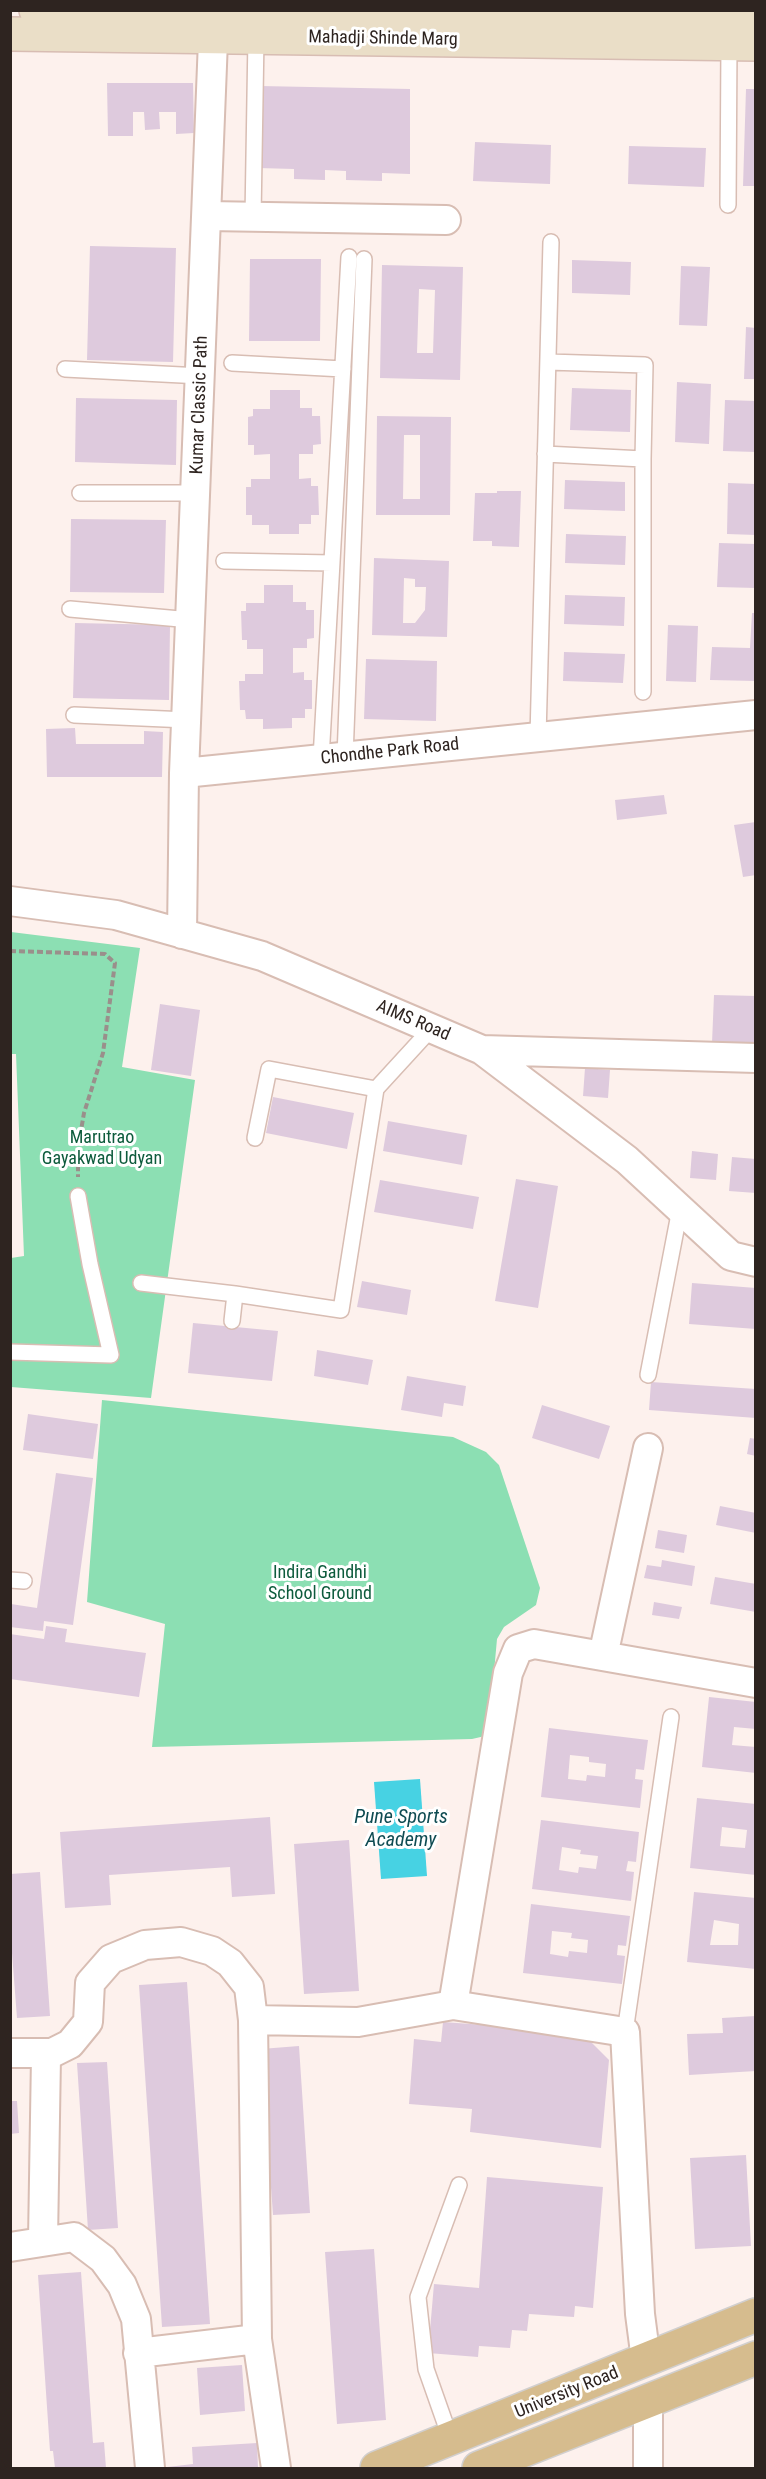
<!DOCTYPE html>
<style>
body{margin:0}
#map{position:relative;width:766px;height:2479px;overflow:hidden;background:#fdf1ed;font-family:"Roboto Condensed",sans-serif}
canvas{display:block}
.frame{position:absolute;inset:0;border:12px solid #2e2420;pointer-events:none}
</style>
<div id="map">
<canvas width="766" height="2479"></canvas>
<div class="frame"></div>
</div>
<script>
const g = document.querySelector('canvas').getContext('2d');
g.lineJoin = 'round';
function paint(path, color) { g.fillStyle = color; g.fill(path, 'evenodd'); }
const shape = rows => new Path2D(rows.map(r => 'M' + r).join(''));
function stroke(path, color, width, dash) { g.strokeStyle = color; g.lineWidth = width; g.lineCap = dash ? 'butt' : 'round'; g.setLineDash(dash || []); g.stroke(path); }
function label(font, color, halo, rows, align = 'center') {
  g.font = font + ' "Roboto Condensed",sans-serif'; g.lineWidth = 6; g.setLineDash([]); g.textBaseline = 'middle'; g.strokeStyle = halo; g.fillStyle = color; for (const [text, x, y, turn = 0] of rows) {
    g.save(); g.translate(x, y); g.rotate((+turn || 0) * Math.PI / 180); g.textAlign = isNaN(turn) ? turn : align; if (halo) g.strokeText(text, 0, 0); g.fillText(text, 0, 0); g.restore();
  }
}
paint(shape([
 [11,932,140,948,122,1067,195,1080,151,1398,11,1387,11,1258,24,1256,16,1054,11,1054],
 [102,1400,453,1437,486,1452,499,1465,540,1588,536,1605,504,1627,497,1639,489,1727,485,1736,472,1739,152,1747,165,1624,87,1602]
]), '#8cdfb3');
paint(shape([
 [420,1779,427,1876,381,1879,374,1782]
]), '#47d2e3');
paint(shape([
 [107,83,193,83,194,133,176,134,176,112,159,112,160,129,145,130,144,112,133,112,133,136,108,136],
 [260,86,410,89,410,174,382,173,382,181,346,180,346,171,325,170,325,180,294,179,294,169,258,168],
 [746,89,756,89,756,186,743,186],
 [475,142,551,145,550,184,473,181],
 [629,146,706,148,704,187,628,184],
 [90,246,176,248,173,362,87,360],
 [250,259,321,259,320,341,249,341],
 [572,260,631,262,630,295,572,293],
 [382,265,463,267,460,380,380,378],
 [419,289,435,290,433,353,417,353],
 [681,266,710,267,707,326,679,325],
 [746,327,756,328,756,379,744,379],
 [677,382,711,384,709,444,675,442],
 [572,388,631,390,630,432,570,430],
 [270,390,300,390,300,408,312,408,312,416,320,416,321,444,313,445,313,454,299,454,299,479,311,478,311,486,318,486,319,515,311,515,311,524,299,524,299,534,269,534,269,525,252,525,252,515,246,515,246,487,251,487,251,479,270,479,270,454,254,455,254,445,248,445,248,417,253,416,253,409,270,409],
 [76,398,177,400,176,465,75,462],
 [725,400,756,401,756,452,723,451],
 [377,416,451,417,450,515,376,515],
 [404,435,420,435,420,499,403,499],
 [565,480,625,482,625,511,564,509],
 [728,483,756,484,756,535,727,534],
 [497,491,521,491,519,547,492,546,492,541,473,541,475,493,497,493],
 [71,519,166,520,164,593,70,592],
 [566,534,626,536,625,565,565,563],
 [719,543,756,544,756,588,717,587],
 [374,558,449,561,447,637,372,635],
 [404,578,415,579,415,587,426,587,425,610,415,623,403,623],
 [264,585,293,585,293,602,306,602,306,610,314,610,314,638,307,639,307,648,293,648,293,673,304,672,304,680,312,680,312,709,305,709,305,718,292,718,292,728,263,729,263,719,246,719,245,710,240,710,239,681,245,681,245,674,263,674,263,649,247,649,247,640,242,640,241,611,246,611,246,603,264,603],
 [565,595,625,597,624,626,564,624],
 [752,613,756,613,756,681,710,680,712,647,750,648],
 [75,623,170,625,169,700,73,698],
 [668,625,698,626,696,682,666,681],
 [564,652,625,654,623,683,563,681],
 [366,659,437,661,436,721,364,719],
 [75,728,76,744,144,744,144,731,163,732,162,777,47,777,46,729],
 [664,795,667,814,617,820,615,800],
 [756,822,756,875,743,877,734,825],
 [714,995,756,996,756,1045,712,1043],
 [160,1004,200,1010,191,1076,151,1070],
 [585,1068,610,1070,608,1098,583,1096],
 [273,1097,354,1113,347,1149,266,1133],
 [388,1121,467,1135,462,1165,383,1151],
 [692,1151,718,1154,716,1180,690,1178],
 [732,1157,756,1159,756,1193,729,1191],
 [516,1179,558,1186,538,1308,495,1301],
 [380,1180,479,1197,473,1229,374,1212],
 [362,1281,411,1290,407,1315,357,1307],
 [692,1283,756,1288,756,1329,689,1324],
 [193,1323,278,1331,272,1381,188,1373],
 [317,1350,373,1360,368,1385,314,1376],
 [407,1376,466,1386,463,1406,444,1403,442,1417,401,1410],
 [651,1382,756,1389,756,1418,649,1410],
 [542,1405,610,1426,599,1459,532,1438],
 [28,1414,98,1424,93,1459,23,1450],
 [750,1438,756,1439,756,1456,747,1454],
 [56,1473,93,1478,73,1625,44,1621,43,1631,10,1627,11,1604,37,1608],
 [720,1506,756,1513,756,1533,716,1525],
 [658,1530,687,1535,684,1553,655,1548],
 [662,1560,695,1566,692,1586,644,1578,647,1565,661,1567],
 [715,1577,756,1584,756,1612,710,1604],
 [654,1602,682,1607,679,1619,652,1615],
 [46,1626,67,1629,65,1642,146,1653,139,1697,10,1679,10,1634,44,1639],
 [709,1697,756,1702,756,1729,734,1727,732,1745,756,1747,756,1773,702,1767],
 [549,1728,648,1740,644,1770,636,1769,635,1779,643,1780,640,1808,541,1797],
 [570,1755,589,1757,589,1762,606,1764,605,1777,587,1775,586,1781,568,1779],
 [697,1798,756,1804,756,1875,690,1868],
 [722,1827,747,1830,745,1848,720,1846],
 [270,1817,275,1894,232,1897,230,1867,109,1875,111,1905,65,1908,60,1832],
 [541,1820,639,1832,636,1862,628,1861,626,1871,634,1872,631,1901,532,1889],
 [562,1847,581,1850,580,1854,598,1856,596,1869,579,1867,578,1873,559,1870],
 [349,1840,359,1991,304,1994,294,1844],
 [40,1872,50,2016,17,2018,10,1927,10,1874],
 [694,1892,756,1898,756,1969,687,1962],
 [714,1920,739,1924,738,1945,710,1945],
 [531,1904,630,1916,626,1946,618,1945,617,1955,625,1956,622,1984,523,1973],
 [552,1931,572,1933,571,1938,588,1940,587,1953,569,1951,568,1957,550,1954],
 [187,1982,210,2324,162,2327,139,1985],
 [756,2016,756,2071,689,2075,687,2034,723,2033,722,2018],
 [443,2022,581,2032,609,2060,601,2148,470,2132,472,2109,409,2104,414,2039,441,2042],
 [299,2046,310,2213,273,2215,261,2049],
 [107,2062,118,2228,88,2230,77,2063],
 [10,2101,17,2101,19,2133,10,2134],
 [746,2155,751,2246,695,2249,690,2158],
 [487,2177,603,2187,593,2308,575,2306,574,2317,529,2314,527,2331,512,2330,510,2348,479,2346,478,2357,428,2353,434,2284,479,2288],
 [374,2249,386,2420,337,2424,325,2252],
 [81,2272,93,2443,104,2442,106,2468,55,2468,53,2451,50,2451,38,2275],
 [242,2365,245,2411,200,2415,197,2368],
 [257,2443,258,2468,159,2468,193,2464,192,2447]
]), '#decadd');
const lane = shape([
 [728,205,729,44],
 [253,217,256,37],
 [548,362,645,365,643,459],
 [232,363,343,369],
 [65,369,201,376],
 [545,454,643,459,643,692],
 [80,493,196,493],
 [224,561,332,563],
 [70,609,191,620],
 [74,715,187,720],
 [538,737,551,242],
 [345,757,364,259],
 [321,759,349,257],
 [255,1138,269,1069,376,1089],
 [141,1283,235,1294],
 [232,1321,235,1294,341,1310,376,1089,431,1029],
 [10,1352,111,1355,90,1264,78,1196],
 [648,1375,680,1209],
 [10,1580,24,1581],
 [625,2032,671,1717],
 [451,2440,426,2369,418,2297,459,2185]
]);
const street = shape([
 [208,216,446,220],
 [184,773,756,715],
 [10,901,116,915,262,956,482,1050,627,1160,731,1256,756,1262],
 [182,934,184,773,214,15],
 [482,1050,756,1058],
 [603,1656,648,1448],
 [253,2020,358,2022,453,2005],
 [10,2053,52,2053],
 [43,2240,46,2056,70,2044,88,2022,90,1983,111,1959,145,1945,181,1942,212,1951,230,1963,249,1987,253,2020,257,2339],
 [10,2247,74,2237,103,2259,122,2285,136,2319,150,2468],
 [138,2353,257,2339,276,2468],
 [646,2360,640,2314,625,2032,453,2005,508,1673,518,1649,534,1644,756,1683],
 [648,2402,648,2468]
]);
const secondary = shape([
 [36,10,756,21],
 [10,34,756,44]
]);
const primary = shape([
 [377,2468,756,2315],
 [479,2468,756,2358]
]);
stroke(lane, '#d8bdb3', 18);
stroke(street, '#d8bdb3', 32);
stroke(secondary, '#d8bdb3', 36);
stroke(primary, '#d1cfce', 36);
stroke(shape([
 [10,951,105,954,115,963,103,1053,84,1113,78,1148,78,1177]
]), '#9a8f8b', 4, [6, 3]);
stroke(lane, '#fff', 15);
stroke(street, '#fff', 28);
stroke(secondary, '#eadec7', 33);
stroke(primary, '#d6bc8e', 33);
label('18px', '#2e2420', '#fff', [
 ["Mahadji Shinde Marg",383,39,1],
 ["Kumar Classic Path",200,405,-88],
 ["Chondhe Park Road",390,752,-6],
 ["AIMS Road",413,1021,23],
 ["University Road",567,2393,-22]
]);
label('18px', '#0d5b3c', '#fff', [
 ["Marutrao",102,1138],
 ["Gayakwad Udyan",102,1159],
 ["Indira Gandhi",320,1573],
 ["School Ground",320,1594]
]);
label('italic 20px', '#0e4b52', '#fff', [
 ["Pune Sports",401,1818],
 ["Academy",401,1841]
]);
</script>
